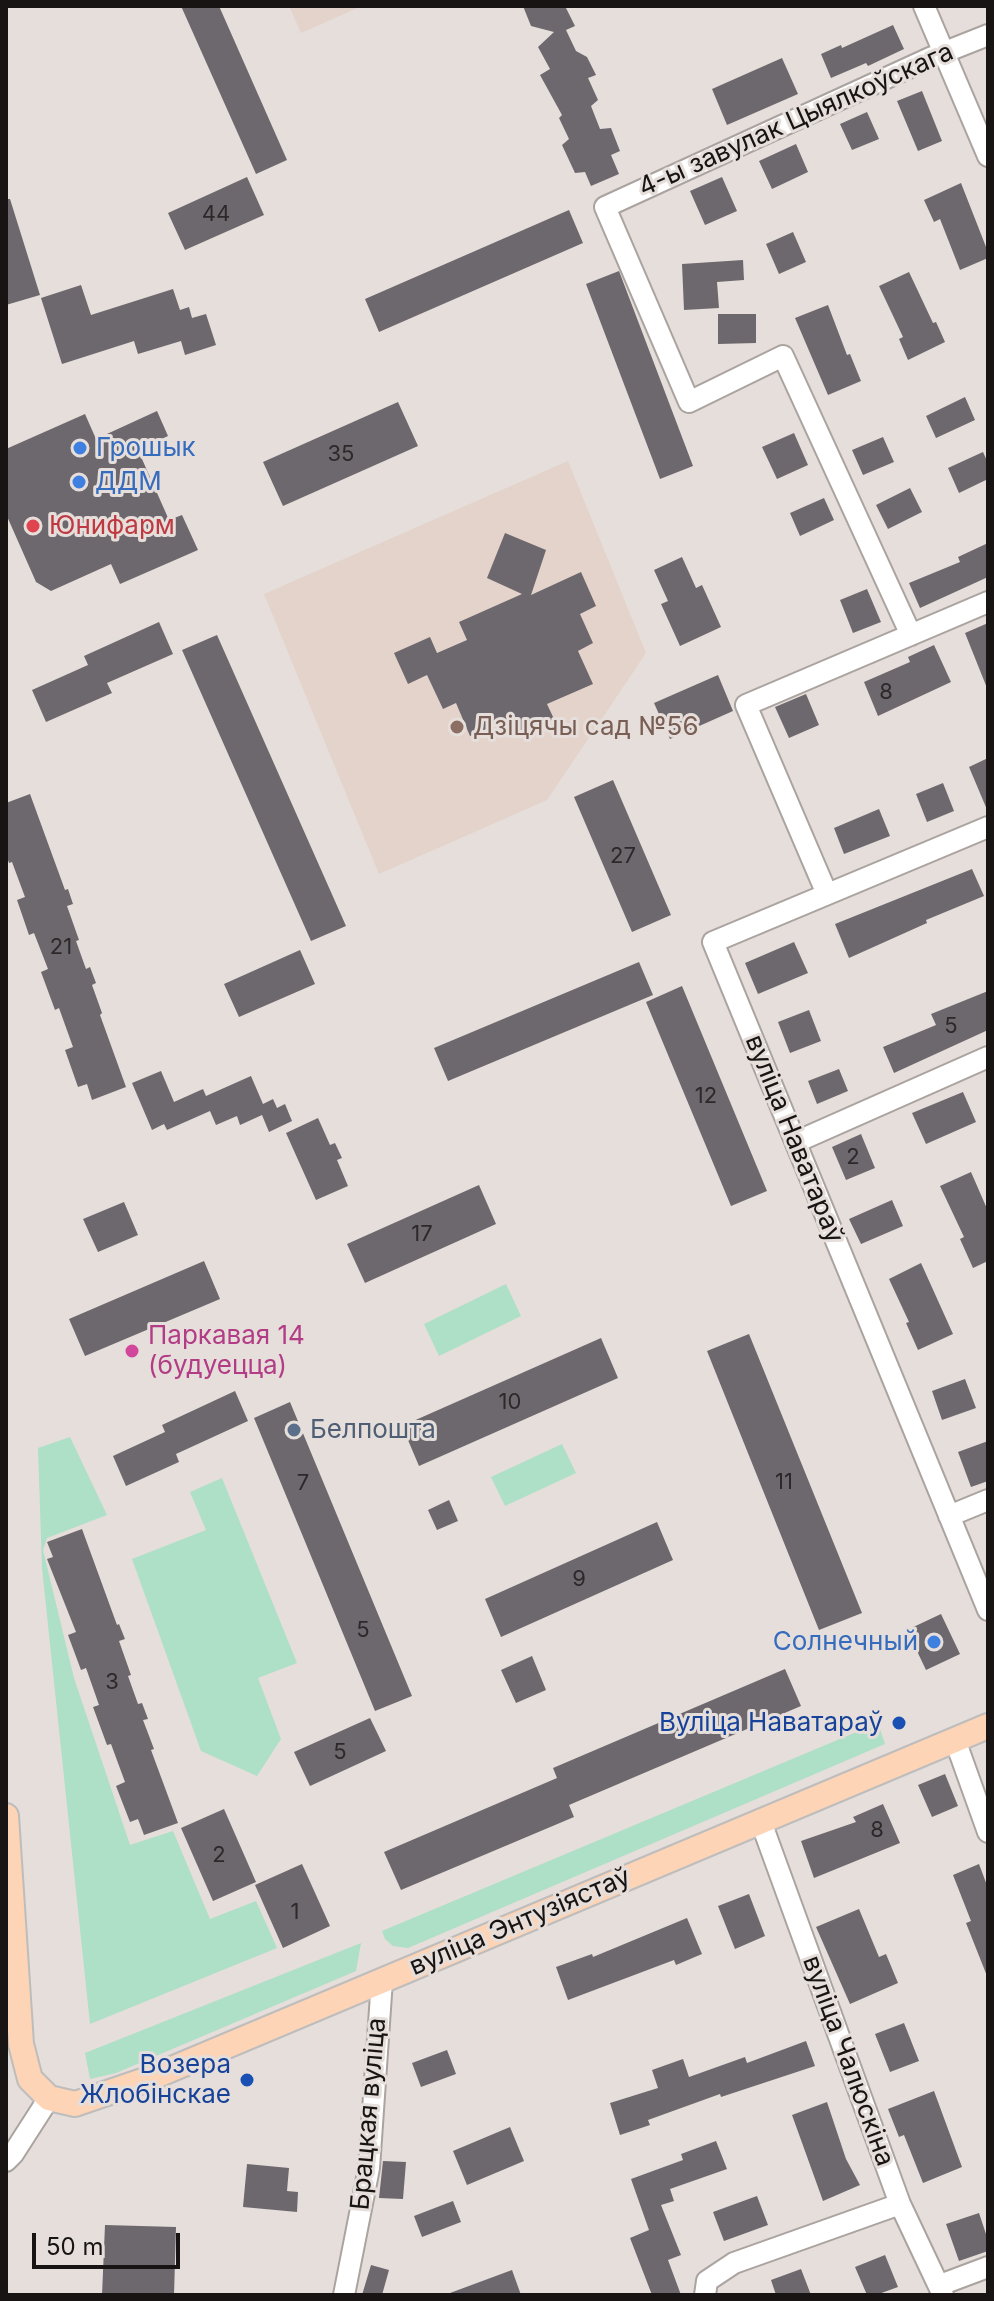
<!DOCTYPE html>
<meta charset="utf-8">
<style>
body{margin:0}
#map{position:relative;width:994px;height:2301px;overflow:hidden;background:#e6deda;font-family:Inter,sans-serif}
canvas{display:block}
.frame{position:absolute;inset:0;border:8px solid #171413;pointer-events:none}
.scale{position:absolute;left:32px;top:2233px;width:148px;height:36px;box-sizing:border-box;border:4px solid #171413;border-top:0;padding-left:10px;font-size:24px;line-height:28px;white-space:nowrap;color:#171413;-webkit-text-stroke:6px #e6deda;paint-order:stroke}
</style>
<div id="map">
<canvas width="994" height="2301"></canvas>
<div class="frame"></div>
<div class="scale">50 m</div>
</div>
<script>
const g = document.querySelector('canvas').getContext('2d');
g.lineJoin = 'round';
function paint(path, color) { g.fillStyle = color; g.fill(path, 'evenodd'); }
const shape = rows => new Path2D(rows.map(r => 'M' + r).join(''));
function stroke(path, color, width, dash) { g.strokeStyle = color; g.lineWidth = width; g.lineCap = dash ? 'butt' : 'round'; g.setLineDash(dash || []); g.stroke(path); }
function label(font, color, halo, rows, align = 'center') {
  g.font = font + ' Inter,sans-serif'; g.lineWidth = 6; g.setLineDash([]); g.textBaseline = 'middle'; g.strokeStyle = halo; g.fillStyle = color; for (const [text, x, y, turn = 0] of rows) {
    g.save(); g.translate(x, y); g.rotate((+turn || 0) * Math.PI / 180); g.textAlign = isNaN(turn) ? turn : align; if (halo) g.strokeText(text, 0, 0); g.fillText(text, 0, 0); g.restore();
  }
}
paint(shape([
 [289,6,362,6,301,33],
 [568,461,646,653,547,800,379,874,264,594]
]), '#e3d3cb');
paint(shape([
 [506,1284,521,1316,439,1356,424,1324],
 [70,1437,107,1515,47,1538,43,1550,74,1678,130,1845,173,1831,210,1919,256,1901,277,1948,90,2024,42,1568,38,1448],
 [562,1444,576,1473,505,1506,491,1477],
 [222,1478,297,1663,258,1678,281,1739,257,1776,201,1751,132,1559,206,1530,190,1492],
 [878,1723,885,1744,408,1948,393,1946,385,1939,382,1931],
 [361,1943,356,1971,116,2073,90,2079,85,2053]
]), '#aedfc7');
paint(shape([
 [181,6,219,6,287,160,256,174],
 [523,6,565,6,575,26,566,30,576,51,587,57,596,75,588,78,598,100,591,106,600,129,611,128,620,151,611,155,619,174,591,186,585,172,575,173,562,145,569,139,559,118,562,115,540,75,550,69,538,47,554,32,531,26],
 [893,25,904,49,868,66,866,63,831,78,821,54,841,45,842,48],
 [782,58,798,94,727,125,712,89],
 [922,91,942,141,918,151,897,101],
 [867,112,879,139,852,150,840,124],
 [796,144,808,172,772,189,759,161],
 [247,177,264,215,185,250,168,213],
 [722,177,737,211,705,225,690,191],
 [961,183,988,252,988,258,960,270,940,219,934,222,924,200],
 [6,199,10,199,40,295,6,305],
 [569,210,583,243,379,332,365,299],
 [793,232,806,262,779,274,766,244],
 [743,260,744,280,717,282,719,308,684,310,682,264],
 [619,271,693,466,660,479,586,284],
 [909,272,933,323,936,322,945,342,908,360,899,339,903,337,879,286],
 [81,285,91,315,173,289,180,310,189,307,192,318,206,314,216,345,185,355,181,341,138,354,134,341,62,364,41,298],
 [828,305,847,355,850,354,861,381,828,395,795,318],
 [718,314,756,314,756,343,718,344],
 [965,397,975,420,936,438,926,416],
 [398,402,418,446,283,506,263,462],
 [157,411,168,436,138,450,169,520,182,515,198,550,120,584,111,564,51,591,36,582,6,514,6,449,85,414,96,439],
 [794,433,808,465,777,479,762,447],
 [883,437,894,462,863,475,852,450],
 [983,452,988,463,988,479,959,493,948,468],
 [910,488,922,512,888,529,876,505],
 [824,498,834,520,800,536,790,513],
 [505,533,546,550,531,595,581,572,596,606,580,614,593,643,578,651,593,684,547,704,554,719,521,733,514,717,470,736,456,703,443,709,427,675,408,684,394,653,430,637,437,653,467,640,459,622,522,594,487,578],
 [988,543,988,577,920,608,909,583,960,562,958,557],
 [682,557,696,588,702,585,721,627,680,646,661,604,668,601,654,570],
 [867,589,881,622,853,633,840,600],
 [159,622,173,654,107,683,112,693,46,722,32,690,88,665,84,656],
 [988,623,988,687,987,688,965,633],
 [217,635,346,926,311,941,182,650],
 [934,645,951,682,878,716,864,682,910,662,908,657],
 [718,675,733,711,670,739,654,703],
 [806,694,819,725,789,738,775,707],
 [988,758,988,812,969,767],
 [613,780,671,915,632,932,574,797],
 [943,783,954,811,927,822,916,794],
 [30,794,65,890,68,889,73,904,67,906,79,940,76,941,86,969,90,967,96,983,92,985,102,1013,100,1015,126,1087,92,1100,87,1084,78,1087,65,1050,73,1047,59,1008,55,1010,41,972,48,969,34,933,29,935,17,900,25,897,12,862,9,863,6,854,6,803],
 [879,809,890,836,844,854,834,828],
 [972,869,984,896,926,920,927,923,849,958,835,924],
 [794,942,808,973,758,994,745,963],
 [300,950,315,984,239,1017,224,984],
 [639,962,653,995,448,1081,434,1048],
 [682,986,767,1191,731,1206,646,1002],
 [988,991,988,1030,894,1073,883,1047,936,1025,931,1014],
 [809,1010,821,1041,790,1053,778,1022],
 [839,1069,848,1091,817,1104,808,1081],
 [161,1071,174,1102,203,1089,206,1096,251,1076,263,1104,273,1099,277,1108,285,1104,292,1121,269,1132,262,1115,240,1125,237,1116,216,1125,210,1111,167,1130,164,1124,152,1130,132,1083],
 [963,1092,976,1122,926,1144,912,1113],
 [318,1118,330,1145,335,1143,342,1158,337,1160,348,1186,316,1200,286,1133],
 [861,1134,875,1168,846,1180,832,1147],
 [971,1172,988,1211,988,1261,973,1268,960,1239,964,1237,940,1186],
 [479,1185,496,1224,365,1283,347,1244],
 [892,1200,903,1226,861,1244,849,1219],
 [124,1202,138,1235,98,1252,83,1219],
 [204,1261,220,1299,85,1356,69,1319],
 [921,1263,953,1334,918,1350,906,1323,909,1322,889,1279],
 [749,1334,862,1613,819,1630,707,1351],
 [601,1338,618,1378,419,1466,402,1426],
 [965,1379,976,1408,942,1420,932,1391],
 [235,1391,248,1421,176,1454,179,1462,126,1486,113,1456,165,1432,162,1425],
 [290,1402,412,1696,375,1711,254,1418],
 [988,1441,988,1481,971,1487,958,1452],
 [449,1500,458,1521,437,1530,428,1510],
 [657,1522,673,1560,501,1637,485,1599],
 [82,1529,117,1625,119,1624,125,1639,119,1641,131,1675,128,1676,138,1704,142,1703,148,1719,143,1720,154,1749,151,1750,178,1823,144,1835,138,1819,130,1822,116,1786,125,1782,111,1744,107,1745,93,1707,99,1705,86,1668,81,1670,68,1635,76,1632,47,1559,53,1557,47,1542],
 [941,1614,960,1654,926,1670,907,1630],
 [532,1656,546,1690,516,1703,501,1670],
 [785,1669,801,1706,569,1805,574,1817,401,1890,384,1852,557,1778,553,1768],
 [370,1718,386,1751,310,1786,294,1752],
 [945,1774,958,1806,932,1817,918,1785],
 [883,1804,900,1843,814,1878,801,1841,856,1822,853,1817],
 [224,1809,256,1882,213,1901,181,1828],
 [302,1864,330,1926,283,1948,255,1885],
 [979,1864,988,1888,987,1976,966,1923,971,1921,953,1875],
 [749,1894,765,1936,735,1949,718,1906],
 [859,1909,879,1957,886,1954,898,1983,850,2004,816,1927],
 [687,1918,702,1954,676,1965,674,1960,568,2000,556,1967,592,1954,593,1957],
 [904,2023,919,2061,890,2072,875,2034],
 [806,2041,815,2066,721,2097,720,2094,648,2120,650,2125,620,2135,610,2103,658,2088,652,2070,683,2059,689,2077,745,2057,747,2063],
 [447,2050,456,2074,421,2087,412,2063],
 [934,2091,962,2167,923,2183,904,2135,899,2137,888,2109],
 [827,2102,846,2159,860,2185,823,2201,792,2115],
 [510,2127,524,2161,467,2185,453,2151],
 [716,2141,727,2169,670,2189,674,2201,661,2205,681,2255,668,2260,681,2295,652,2295,630,2238,649,2230,631,2179,683,2160,681,2154],
 [383,2161,406,2162,403,2199,379,2198],
 [247,2164,289,2168,287,2191,298,2192,297,2212,243,2207],
 [757,2196,768,2225,724,2241,713,2212],
 [453,2201,461,2222,422,2237,414,2216],
 [979,2213,988,2240,988,2251,959,2261,946,2224],
 [105,2225,176,2227,174,2295,102,2295],
 [885,2255,898,2287,876,2295,867,2295,855,2267],
 [371,2265,389,2270,382,2295,362,2295],
 [801,2269,811,2295,776,2295,771,2280],
 [512,2270,521,2295,450,2295,450,2293]
]), '#6d686d');
const minor = shape([
 [924,6,988,156],
 [911,635,783,356,689,402,605,207,930,58,988,35],
 [988,827,713,942,988,1610],
 [827,894,746,705,988,602],
 [796,1142,988,1057],
 [949,1516,988,1500],
 [955,1740,988,1832],
 [761,1822,900,2204,943,2295],
 [6,2161,13,2154,49,2098],
 [940,2285,988,2267],
 [344,2295,369,2168,382,1980],
 [705,2295,707,2281,734,2263,900,2204]
]);
const major = shape([
 [6,1816,21,2044,30,2079,49,2098,75,2104,148,2079,988,1726]
]);
stroke(minor, '#aaa39f', 24);
stroke(major, '#bebdbd', 28);
stroke(minor, '#fff', 20);
stroke(major, '#fdd4b6', 24);
for (const [x, y, r, color] of [
 [80,448,8,"#3f7fe0"],
 [79,482,8,"#3f7fe0"],
 [33,526,8,"#e0444e"],
 [457,727,8,"#8d6e63"],
 [132,1351,8,"#d1479c"],
 [294,1430,8,"#5c6f8a"],
 [934,1642,8,"#3f7fe0"],
 [899,1723,8,"#1a4fb4"],
 [247,2080,8,"#1a4fb4"]
]) { const dot = new Path2D(); dot.arc(x, y, r, 0, 2 * Math.PI); g.fillStyle = color; g.fill(dot); stroke(dot, '#e6deda', 3); }
label('22px', '#2c292a', null, [
 ["44",216,214],
 ["35",341,454],
 ["8",886,692],
 ["27",623,856],
 ["21",61,947],
 ["5",951,1026],
 ["12",706,1096],
 ["2",853,1157],
 ["17",422,1234],
 ["10",510,1402],
 ["11",784,1482],
 ["7",303,1483],
 ["9",579,1579],
 ["5",363,1630],
 ["3",112,1682],
 ["5",340,1752],
 ["8",877,1830],
 ["2",219,1855],
 ["1",295,1912]
]);
label('26px', '#171413', '#e6deda', [
 ["4-ы завулак Цыялкоўскага",796,120,-24],
 ["вуліца Наватараў",794,1139,68],
 ["вуліца Энтузіястаў",520,1922,-23],
 ["вуліца Чалюскіна",848,2061,70],
 ["Брацкая вуліца",369,2114,-85]
]);
label('26px', '#366cbe', '#e6deda', [
 ["Грошык",96,448],
 ["ДДМ",95,482],
 ["Солнечный",918,1642,"right"]
], 'left');
label('26px', '#be3a42', '#e6deda', [
 ["Юнифарм",49,526]
], 'left');
label('26px', '#785e54', '#e6deda', [
 ["Дзіцячы сад №56",473,727]
], 'left');
label('26px', '#b23c85', '#e6deda', [
 ["Паркавая 14",148,1336],
 ["(будуецца)",148,1366]
], 'left');
label('26px', '#4e5e75', '#e6deda', [
 ["Белпошта",310,1430]
], 'left');
label('26px', '#164399', '#e6deda', [
 ["Вуліца Наватараў",883,1723],
 ["Возера",231,2065],
 ["Жлобінскае",231,2095]
], 'right');
</script>
